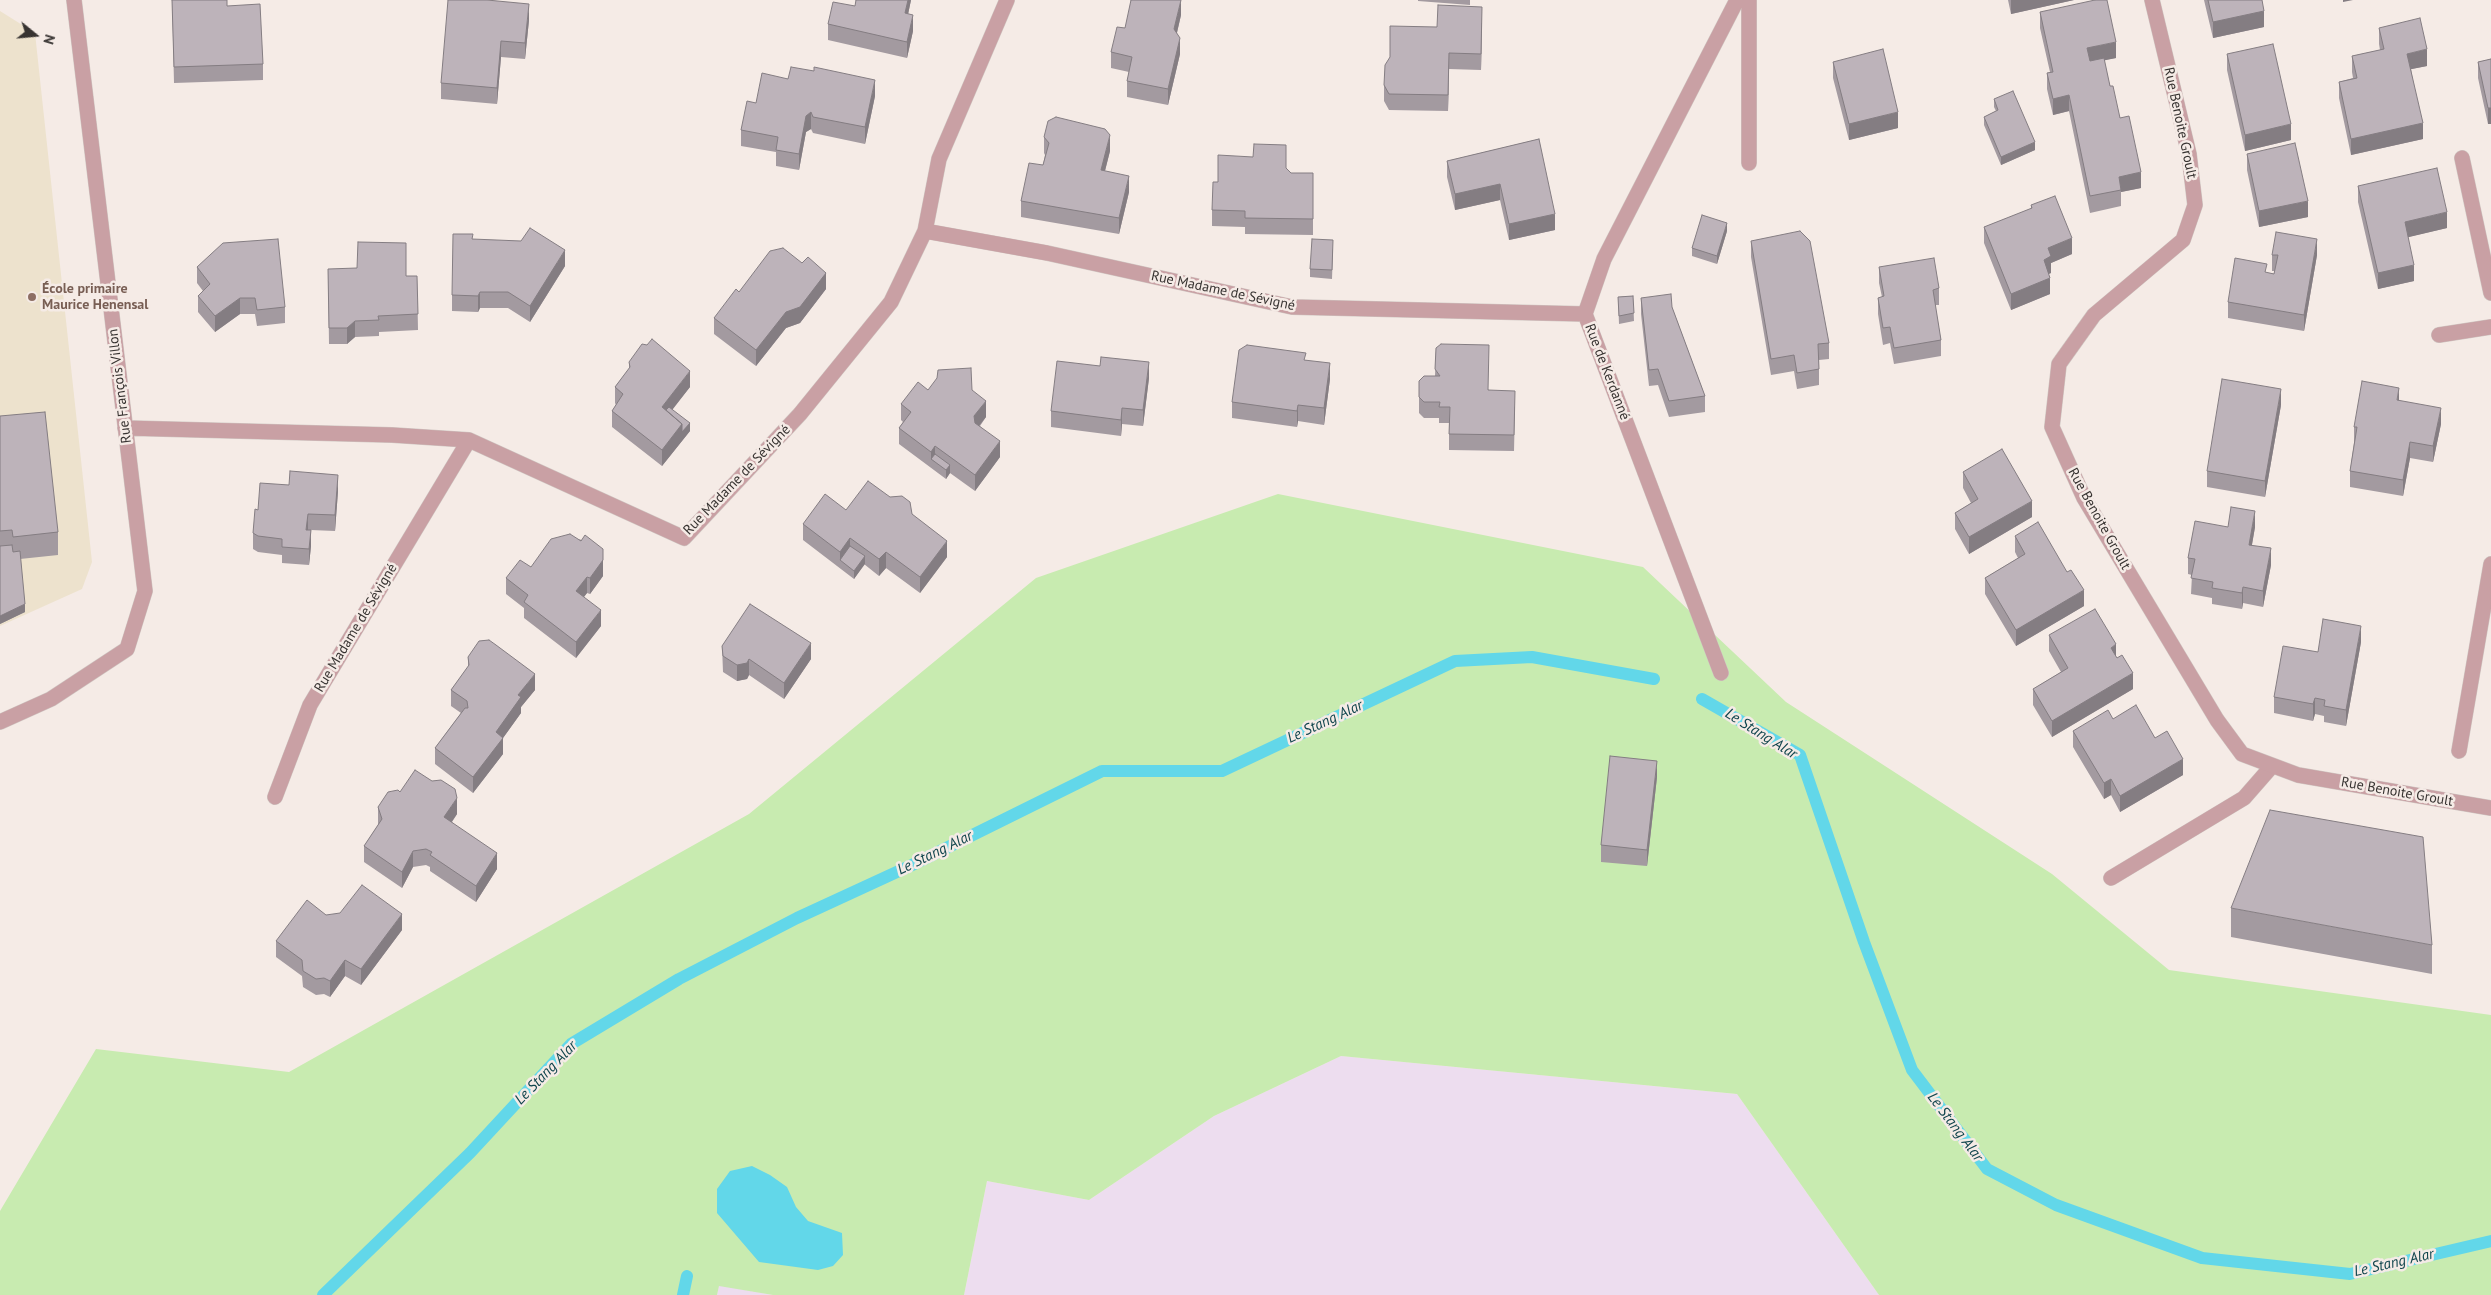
<!DOCTYPE html>
<meta charset="utf-8">
<style>
body{margin:0}
#map{position:relative;width:2491px;height:1295px;overflow:hidden;background:#f5ebe6;font-family:"PT Sans",sans-serif}
canvas{display:block}
.north{position:absolute;left:10px;top:10px;width:50px;height:50px;-webkit-text-stroke:4px #f5ebe6;paint-order:stroke;rotate:107deg;font-size:14px;font-weight:700;line-height:20px;text-align:center;color:#373331}
.north::after{content:'';display:block;margin:auto;width:18px;height:22px;background:#373331;clip-path:polygon(50% 0,100% 100%,50% 72%,0 100%)}
</style>
<div id="map">
<canvas width="2491" height="1295"></canvas>
<div class="north">N</div>
</div>
<script>
const g = document.querySelector('canvas').getContext('2d');
g.lineJoin = 'round';
function paint(path, color) { g.fillStyle = color; g.fill(path, 'evenodd'); }
const shape = rows => new Path2D(rows.map(r => 'M' + r).join(''));
function stroke(path, color, width, dash) { g.strokeStyle = color; g.lineWidth = width; g.lineCap = dash ? 'butt' : 'round'; g.setLineDash(dash || []); g.stroke(path); }
function label(font, color, halo, rows, align = 'center') {
  g.font = font + ' "PT Sans",sans-serif'; g.lineWidth = 5; g.setLineDash([]); g.textBaseline = 'middle'; g.strokeStyle = halo; g.fillStyle = color; for (const [text, x, y, turn = 0] of rows) {
    g.save(); g.translate(x, y); g.rotate((+turn || 0) * Math.PI / 180); g.textAlign = isNaN(turn) ? turn : align; if (halo) g.strokeText(text, 0, 0); g.fillText(text, 0, 0); g.restore();
  }
}
paint(shape([
 [1341,1056,1737,1094,1879,1295,964,1295,987,1181,1089,1200,1214,1116],
 [719,1285,773,1295,717,1295]
]), '#edddef');
paint(shape([
 [0,11,35,33,92,562,82,589,0,626]
]), '#ede2cd');
paint(shape([
 [1278,494,1643,567,1786,702,2052,874,2169,970,2491,1015,2491,1295,1879,1295,1737,1094,1341,1056,1214,1116,1089,1200,987,1181,964,1295,773,1295,719,1286,717,1295,0,1295,0,1211,96,1049,289,1072,749,814,1036,578]
]), '#c8ebb0');
paint(shape([
 [752,1166,770,1175,787,1187,796,1207,808,1221,842,1233,843,1255,833,1266,818,1270,759,1262,717,1213,717,1189,730,1171]
]), '#62d7e9');
stroke(shape([
 [1702,699,1800,755,1864,942,1912,1070,1987,1169,2056,1205,2202,1258,2350,1274,2491,1241],
 [323,1295,470,1153,571,1044,679,979,797,918,912,865,1102,771,1222,771,1455,661,1532,657,1654,679],
 [683,1295,687,1276]
]), '#62d7e9', 12);
const lane = shape([
 [2462,158,2491,293],
 [2439,335,2491,327],
 [2459,751,2491,564],
 [2111,878,2244,798,2272,766]
]);
const street = shape([
 [2152,0,2189,154,2195,205,2183,240,2094,315,2059,364,2052,427,2084,498,2217,720,2242,754,2298,775,2491,808],
 [1749,163,1749,0],
 [925,231,1047,253,1292,307,1585,314],
 [125,428,392,435,469,440,684,538,800,414,891,302,925,231,939,159,1007,0],
 [1721,673,1585,314,1604,259,1737,0],
 [0,722,51,699,127,649,145,591,74,0],
 [275,797,310,705,469,440]
]);
stroke(lane, '#cfc6c2', 16);
stroke(street, '#cfc6c2', 16);
stroke(lane, '#c9a0a4', 15);
stroke(street, '#c9a0a4', 15);
paint(shape([
 [172,0,227,0,227,6,263,64,263,80,174,83],
 [911,0,908,14,913,31,907,58,828,40,828,24],
 [1418,0,1470,0,1470,5,1418,1],
 [2008,0,2074,0,2011,14],
 [2204,0,2262,0,2264,27,2213,38],
 [2040,12,2116,58,2104,60,2110,86,2141,188,2121,192,2121,206,2090,213,2069,111,2053,115,2047,89,2047,73,2050,72,2040,28],
 [1181,15,1177,33,1180,54,1168,105,1127,97,1127,81,1129,72,1111,68,1111,52,1125,28],
 [529,20,525,59,501,57,497,104,441,99,441,83],
 [1482,23,1481,70,1449,69,1448,111,1389,110,1384,101,1384,85,1437,27],
 [2379,28,2427,66,2411,69,2423,139,2351,155,2339,98,2339,82,2353,78,2352,72,2352,56,2380,50,2379,44],
 [2227,54,2291,140,2245,151,2227,70],
 [2491,59,2488,124,2478,78,2478,62],
 [1833,62,1898,128,1849,140,1833,78],
 [875,96,865,144,813,133,811,129,806,132,799,170,776,166,776,152,741,146,741,130,756,103],
 [1994,99,2035,150,2001,165,1984,125,1984,117,1996,111,1994,107],
 [1044,137,1110,151,1105,171,1129,192,1119,234,1021,217,1021,201,1043,165,1045,155,1044,153],
 [1539,139,1555,230,1509,240,1500,200,1455,210,1447,177,1447,161],
 [2247,154,2308,217,2259,227,2247,170],
 [1291,173,1313,173,1313,235,1245,234,1245,227,1212,226,1212,210,1218,182],
 [2358,186,2447,228,2408,237,2414,281,2378,289,2358,202],
 [2031,205,2072,254,2051,263,2051,273,2048,274,2050,294,2011,310,1984,243,1984,227,2031,209],
 [1727,231,1717,264,1692,256,1692,248],
 [473,239,565,266,530,322,508,308,480,308,478,312,452,311,452,295],
 [1751,241,1829,343,1829,359,1819,360,1819,385,1797,389,1794,371,1771,375,1751,257],
 [1333,249,1332,279,1310,277,1310,269],
 [2272,255,2317,255,2304,331,2228,318,2228,302,2267,273,2274,274,2275,271,2272,271],
 [197,267,285,307,285,323,257,326,255,314,240,314,215,332,198,312,198,296,203,291,197,283],
 [1879,267,1939,288,1939,305,1935,305,1941,340,1941,356,1894,364,1890,343,1883,345,1878,314,1878,298,1882,297,1879,283],
 [328,269,406,276,417,276,418,330,379,332,379,336,355,337,347,344,329,344],
 [826,289,800,323,786,328,756,366,714,334,714,318,739,292],
 [1633,296,1634,321,1619,324,1618,297],
 [1641,298,1672,307,1705,396,1705,412,1669,417,1658,385,1649,386,1641,314],
 [1436,348,1489,390,1515,407,1514,451,1449,450,1449,423,1439,423,1439,418,1424,418,1419,413,1419,381,1435,376],
 [1306,360,1330,379,1324,425,1298,421,1297,427,1232,418,1232,402],
 [629,362,690,387,672,409,690,431,662,466,612,427,612,411,616,405,615,403,615,387,629,369],
 [1149,378,1143,426,1122,424,1121,436,1051,427,1051,411],
 [928,390,972,390,986,417,980,426,1000,457,975,491,950,473,946,479,899,444,899,428,903,422,901,420,901,404],
 [2399,401,2441,424,2433,462,2410,458,2403,496,2350,487,2350,471,2354,443,2354,427],
 [2281,405,2265,497,2207,487,2207,471],
 [0,416,58,532,58,555,20,559,25,612,0,624],
 [1963,472,2032,517,1969,554,1955,529,1955,513,1971,503,1963,488],
 [338,491,335,531,311,530,311,546,309,565,282,563,282,555,258,552,253,549,253,533,258,510],
 [846,510,912,514,947,557,920,593,886,568,879,576,864,564,854,579,803,540,803,524],
 [2228,527,2255,527,2252,545,2271,565,2263,607,2243,603,2242,609,2212,604,2212,598,2191,594,2192,575,2188,574,2188,558],
 [2015,536,2084,606,2016,646,1985,594,1985,578,2018,558,2015,552],
 [578,539,582,540,603,549,603,576,590,594,587,593,584,597,601,626,576,658,524,618,524,608,506,594,506,578,531,567],
 [2049,635,2116,657,2133,689,2052,737,2033,705,2033,689,2061,672,2049,651],
 [2361,642,2346,726,2324,722,2324,716,2315,714,2313,721,2274,713,2274,697,2318,652],
 [722,646,811,659,784,699,749,675,747,679,737,681,723,672],
 [468,657,535,690,521,707,521,713,503,738,503,754,473,793,435,764,435,748,461,713,451,706,451,690,468,667],
 [2113,719,2155,738,2183,775,2120,812,2111,795,2104,799,2073,747,2073,731],
 [1657,777,1647,866,1601,862,1601,845],
 [400,792,457,814,452,822,497,869,476,902,430,871,430,867,426,865,413,867,402,888,364,862,364,846,378,825,378,807],
 [2231,908,2432,945,2432,974,2231,937],
 [326,915,402,930,361,985,345,976,330,997,324,994,316,995,303,987,302,976,276,957,276,941]
]), '#a39aa0');
paint(shape([
 [908,0,911,0,905,29,905,13],
 [1181,0,1181,15,1174,45,1174,29],
 [2011,0,2074,0,2011,14],
 [2343,0,2353,0,2343,2],
 [529,4,529,20,525,59,525,43],
 [1482,7,1482,23,1481,70,1481,54],
 [2264,11,2264,27,2213,38,2213,22],
 [913,15,913,31,907,58,907,42],
 [1180,38,1180,54,1168,105,1168,89],
 [501,41,501,57,497,104,497,88],
 [2116,42,2116,58,2087,64,2087,48],
 [2427,49,2427,66,2407,70,2407,54],
 [1449,53,1449,69,1448,111,1448,95],
 [875,80,875,96,865,144,865,127],
 [2069,95,2069,111,2053,115,2053,99],
 [2488,108,2491,108,2491,124,2488,124],
 [811,112,811,129,806,132,799,170,799,154,806,116],
 [1898,112,1898,128,1849,140,1849,124],
 [2423,123,2423,139,2351,155,2351,139],
 [2291,124,2291,140,2245,151,2245,135],
 [1110,135,1110,151,1101,186,1101,170],
 [2035,142,2035,150,2001,165,2001,157],
 [2141,172,2141,188,2121,192,2119,177],
 [1129,176,1129,192,1119,234,1119,218],
 [1500,184,1500,200,1455,210,1455,194],
 [2308,201,2308,217,2259,227,2259,211],
 [2447,212,2447,228,2405,238,2405,222],
 [1555,214,1555,230,1509,240,1509,224],
 [1727,223,1727,231,1717,264,1717,256],
 [2072,238,2072,254,2051,263,2051,273,2044,276,2044,260,2048,248],
 [2317,239,2317,255,2304,331,2304,315],
 [565,250,565,266,530,322,530,306],
 [2414,265,2414,281,2378,289,2378,273],
 [826,273,826,289,800,323,786,328,756,366,756,350,786,312],
 [2050,278,2050,294,2011,310,2011,294],
 [480,292,480,308,478,312,478,296],
 [240,298,240,314,215,332,215,316],
 [355,321,355,337,347,344,347,328],
 [1149,362,1149,378,1143,426,1143,410],
 [1330,363,1330,379,1324,425,1324,408],
 [690,371,690,387,666,418,662,407],
 [2399,388,2399,404,2397,400],
 [2281,389,2281,405,2265,497,2265,481],
 [986,401,986,417,974,432,974,416],
 [1298,405,1298,421,1297,427,1297,411],
 [1122,408,1122,424,1121,436,1121,420],
 [2441,408,2441,424,2433,462,2433,446],
 [690,423,690,431,662,466,662,450,682,424],
 [1000,441,1000,457,975,491,975,475],
 [2410,442,2410,458,2403,496,2403,480],
 [935,446,935,462,931,459,931,452],
 [950,465,950,473,946,479,946,470],
 [338,475,338,491,335,531,335,515],
 [2032,501,2032,517,1969,554,1969,537],
 [2255,511,2255,527,2249,561,2249,545],
 [308,514,308,530,306,530],
 [311,530,311,546,309,565,309,549],
 [850,538,850,554,840,560,840,568,840,552],
 [947,541,947,557,920,593,920,577],
 [2271,548,2271,565,2263,607,2263,591],
 [886,552,886,568,879,576,879,559],
 [865,556,865,564,854,579,854,571],
 [603,560,603,576,590,594,590,578],
 [587,577,587,593,576,607,576,591],
 [2243,587,2243,603,2242,609,2242,593],
 [2084,590,2084,606,2016,646,2016,630],
 [25,604,25,612,0,624,0,616],
 [601,610,601,626,576,658,576,642],
 [2361,626,2361,642,2346,726,2346,710],
 [811,643,811,659,784,699,784,683],
 [2116,644,2116,660,2111,648],
 [749,659,749,675,747,679,737,681,737,665],
 [2133,673,2133,689,2052,737,2052,721],
 [535,674,535,690,521,707,521,713,503,738,503,754,473,793,473,777,496,732,518,695],
 [2315,698,2315,714,2313,721,2313,704],
 [2183,759,2183,775,2120,812,2120,796],
 [1657,761,1657,777,1647,866,1647,850],
 [2111,779,2111,795,2104,799,2104,783],
 [457,798,457,814,444,833,444,817],
 [413,851,413,867,402,888,402,872],
 [497,853,497,869,476,902,476,886],
 [402,914,402,930,361,985,361,969],
 [345,960,345,976,330,997,330,981]
]), '#847d82');
const building = shape([
 [172,0,227,0,227,6,260,4,263,64,174,67,172,0],
 [448,0,487,0,529,4,525,43,501,41,497,88,441,83,448,0],
 [856,0,908,0,905,13,913,15,907,42,828,24,833,2,855,6,856,0],
 [1131,0,1181,0,1174,29,1180,38,1168,89,1127,81,1132,57,1111,52,1117,27,1125,28,1131,0],
 [2095,0,2107,0,2116,42,2087,48,2090,61,2104,58,2110,86,2113,86,2120,118,2129,116,2141,172,2119,177,2121,190,2090,196,2069,95,2053,99,2047,73,2053,72,2040,12,2095,0],
 [2208,0,2262,0,2264,11,2213,22,2208,0],
 [1438,5,1482,7,1481,54,1449,53,1448,95,1389,94,1384,85,1385,65,1390,57,1390,26,1437,27,1438,5],
 [2420,18,2427,49,2407,54,2423,123,2351,139,2339,82,2357,78,2352,56,2384,49,2379,28,2420,18],
 [2273,44,2291,124,2245,135,2227,54,2273,44],
 [1883,49,1898,112,1849,124,1833,62,1883,49],
 [2491,59,2491,108,2488,108,2478,62,2491,59],
 [791,67,814,71,814,67,875,80,865,127,813,117,811,112,806,116,799,154,776,150,778,137,741,130,747,101,756,103,762,73,788,79,791,67],
 [2013,91,2035,142,2001,157,1984,117,1998,110,1994,99,2013,91],
 [1056,117,1105,129,1110,135,1101,170,1129,176,1119,218,1021,201,1029,163,1043,165,1049,143,1044,137,1048,121,1056,117],
 [1539,139,1555,214,1509,224,1500,184,1455,194,1447,161,1539,139],
 [2295,143,2308,201,2259,211,2247,154,2295,143],
 [1254,144,1286,145,1286,168,1291,173,1313,173,1313,219,1245,218,1245,211,1212,210,1213,182,1218,182,1218,155,1253,157,1254,144],
 [2437,168,2447,212,2405,222,2414,265,2378,273,2358,186,2437,168],
 [2055,196,2072,238,2048,248,2051,256,2044,260,2050,278,2011,294,1984,227,2032,208,2031,205,2055,196],
 [1702,215,1727,223,1717,256,1692,248,1702,215],
 [530,228,565,250,530,306,508,292,480,292,478,296,452,295,453,234,473,234,472,239,521,241,530,228],
 [1800,231,1810,241,1829,343,1818,344,1819,369,1797,373,1794,355,1771,359,1751,241,1800,231],
 [2276,232,2317,239,2304,315,2228,302,2235,258,2267,264,2265,272,2274,274,2278,255,2272,255,2276,232],
 [278,239,285,307,257,310,255,298,240,298,215,316,198,296,210,284,197,267,223,243,278,239],
 [1312,239,1333,240,1332,270,1310,269,1312,239],
 [358,242,406,243,406,276,417,276,418,314,378,316,379,320,355,321,347,328,329,328,328,269,357,268,358,242],
 [783,248,802,263,808,257,826,273,800,307,786,312,756,350,714,318,736,289,739,292,770,251,783,248],
 [1934,258,1939,288,1933,290,1941,340,1894,348,1890,327,1883,328,1878,298,1884,296,1879,267,1934,258],
 [1671,294,1672,307,1705,396,1669,401,1658,369,1649,370,1641,298,1671,294],
 [1633,296,1634,313,1619,316,1618,297,1633,296],
 [652,339,690,371,662,407,682,424,662,450,612,411,623,394,615,387,630,367,629,362,642,344,647,345,652,339],
 [1441,344,1489,345,1488,390,1515,391,1514,435,1449,434,1450,407,1439,407,1440,402,1424,402,1419,397,1419,381,1424,376,1440,376,1435,369,1436,348,1441,344],
 [1247,345,1306,353,1304,360,1330,363,1324,408,1298,405,1297,411,1232,402,1239,350,1247,345],
 [1101,357,1149,362,1143,410,1122,408,1121,420,1051,411,1057,361,1100,366,1101,357],
 [971,368,972,390,986,401,974,416,975,423,1000,441,975,475,935,446,931,452,899,428,911,412,901,404,918,382,928,390,937,378,938,370,971,368],
 [2222,379,2281,389,2265,481,2207,471,2222,379],
 [2362,381,2399,388,2397,400,2441,408,2433,446,2410,442,2403,480,2350,471,2357,427,2354,427,2362,381],
 [669,407,690,423,682,432,682,424,666,410,669,407],
 [45,412,58,532,13,537,12,530,0,531,0,416,45,412],
 [2002,449,2032,501,1969,537,1955,513,1978,499,1963,472,2002,449],
 [935,454,950,465,946,470,931,459,935,454],
 [290,471,338,475,335,515,308,514,306,530,311,530,309,549,282,547,282,539,258,536,253,533,255,509,258,510,260,483,289,485,290,471],
 [868,481,890,497,902,496,910,502,912,514,947,541,920,577,886,552,879,559,850,538,840,552,803,524,825,494,846,510,868,481],
 [2231,507,2255,511,2249,545,2271,548,2263,591,2243,587,2242,593,2212,588,2213,582,2191,578,2195,559,2188,558,2195,521,2228,527,2231,507],
 [2038,522,2067,572,2071,570,2084,590,2016,630,1985,578,2025,554,2015,536,2038,522],
 [570,534,581,541,585,535,603,549,603,560,590,578,587,577,576,591,601,610,576,642,524,602,528,595,506,578,520,560,531,567,551,539,570,534],
 [12,545,13,552,20,551,25,604,0,616,0,546,12,545],
 [850,546,865,556,854,571,840,560,850,546],
 [750,604,811,643,784,683,749,659,747,663,737,665,723,656,722,646,750,604],
 [2095,609,2116,644,2111,648,2117,658,2122,655,2133,673,2052,721,2033,689,2068,668,2049,635,2095,609],
 [2323,619,2361,626,2346,710,2324,706,2325,700,2315,698,2313,704,2274,697,2283,646,2318,652,2323,619],
 [489,640,496,645,535,674,518,695,521,697,496,732,503,738,473,777,435,748,465,708,468,708,467,701,451,690,469,665,468,657,479,641,489,640],
 [2136,705,2155,738,2167,731,2183,759,2120,796,2111,779,2104,783,2073,731,2108,710,2113,719,2136,705],
 [1610,756,1657,761,1647,850,1601,845,1610,756],
 [415,770,432,781,441,780,455,789,457,798,444,817,497,853,476,886,430,855,432,852,426,849,413,851,402,872,364,846,382,819,378,807,388,792,398,790,400,792,415,770],
 [2270,810,2423,837,2432,945,2231,908,2270,810],
 [362,885,402,914,361,969,345,960,330,981,324,978,316,979,303,971,302,960,276,941,307,900,326,915,340,913,362,885]
]);
paint(building, '#bdb3ba');
stroke(building, '#847d82', 1);
for (const [x, y, r, color] of [
 [32,297,5,"#8d6e63"]
]) { const dot = new Path2D(); dot.arc(x, y, r, 0, 2 * Math.PI); g.fillStyle = color; g.fill(dot); stroke(dot, '#f5ebe6', 2); }
label('14px', '#373331', '#f5ebe6', [
 ["Rue Benoite Groult",2180,123,78],
 ["Rue Madame de Sévigné",1223,291,12],
 ["Rue de Kerdanné",1607,372,69],
 ["Rue François Villon",120,386,-97],
 ["Rue Madame de Sévigné",737,480,-46],
 ["Rue Benoite Groult",2099,519,61],
 ["Rue Madame de Sévigné",356,628,-59],
 ["Rue Benoite Groult",2397,792,10]
]);
label('bold 14px', '#785e54', '#f5ebe6', [
 ["École primaire",42,289],
 ["Maurice Henensal",42,305]
], 'left');
label('italic 15px', '#10454d', '#f5ebe6', [
 ["Le Stang Alar",1325,722,-25],
 ["Le Stang Alar",1761,734,32],
 ["Le Stang Alar",935,853,-26],
 ["Le Stang Alar",546,1073,-46],
 ["Le Stang Alar",1955,1127,53],
 ["Le Stang Alar",2394,1263,-13]
]);
</script>
